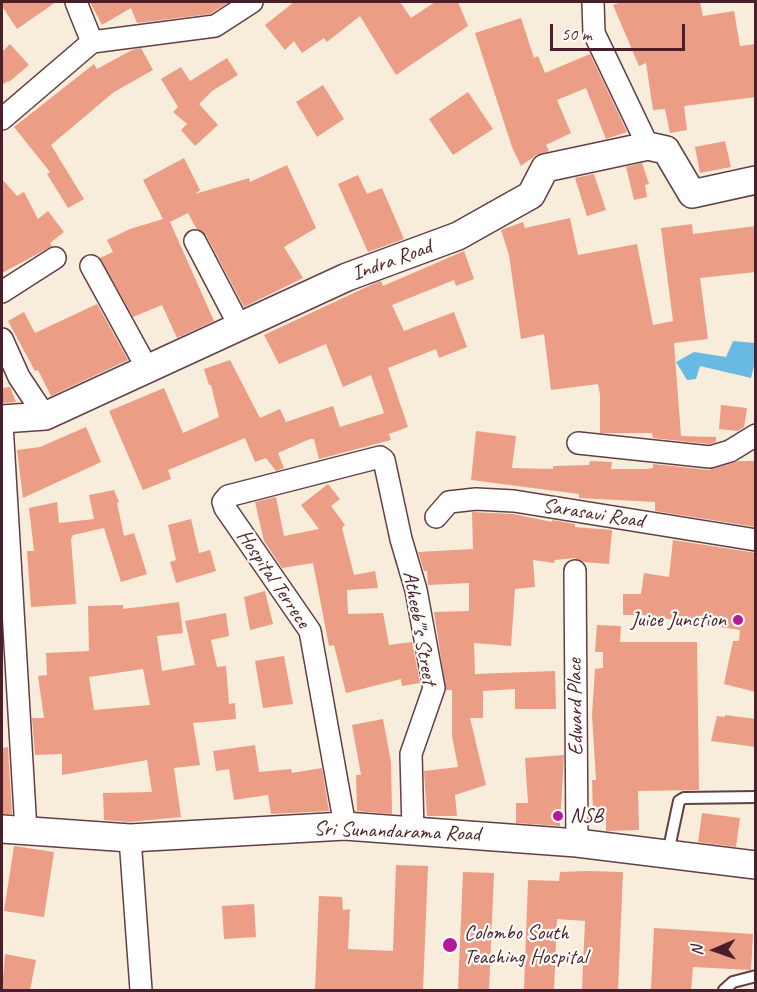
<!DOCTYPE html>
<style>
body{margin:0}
#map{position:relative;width:757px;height:992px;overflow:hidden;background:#f8ecdb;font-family:Caveat,sans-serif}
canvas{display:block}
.frame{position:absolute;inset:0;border:3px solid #4a1f2b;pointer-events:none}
.north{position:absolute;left:685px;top:920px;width:60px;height:60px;-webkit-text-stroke:4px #fdfcf7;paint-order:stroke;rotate:268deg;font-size:16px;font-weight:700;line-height:24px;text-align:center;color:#4a1f2b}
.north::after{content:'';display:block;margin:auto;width:21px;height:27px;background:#4a1f2b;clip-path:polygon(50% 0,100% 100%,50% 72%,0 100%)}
.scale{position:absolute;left:550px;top:24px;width:135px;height:27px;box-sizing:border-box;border:3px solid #4a1f2b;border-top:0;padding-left:8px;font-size:18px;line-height:21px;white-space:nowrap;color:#4a1f2b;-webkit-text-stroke:4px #fdfcf7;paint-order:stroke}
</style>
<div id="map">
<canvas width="757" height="992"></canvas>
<div class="frame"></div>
<div class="north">N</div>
<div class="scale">50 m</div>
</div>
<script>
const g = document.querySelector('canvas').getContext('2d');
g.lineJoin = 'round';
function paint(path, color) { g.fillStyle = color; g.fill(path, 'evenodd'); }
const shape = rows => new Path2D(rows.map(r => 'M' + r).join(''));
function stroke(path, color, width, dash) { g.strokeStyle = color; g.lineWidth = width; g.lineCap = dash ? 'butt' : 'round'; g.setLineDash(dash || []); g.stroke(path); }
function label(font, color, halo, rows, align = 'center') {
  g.font = font + ' Caveat,sans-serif'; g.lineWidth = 4.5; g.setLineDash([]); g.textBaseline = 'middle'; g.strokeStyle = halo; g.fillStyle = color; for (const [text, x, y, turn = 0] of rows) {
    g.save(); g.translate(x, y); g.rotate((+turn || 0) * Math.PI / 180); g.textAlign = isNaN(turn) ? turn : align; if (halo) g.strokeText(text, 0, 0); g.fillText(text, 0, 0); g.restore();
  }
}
paint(shape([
 [733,341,755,343,755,362,751,378,700,366,696,379,687,380,676,362,694,352,726,357]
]), '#68bae3');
paint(shape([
 [2,2,56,2,17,29,2,6],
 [90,2,229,2,210,14,137,23,131,8,102,25],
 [294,2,400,2,411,18,435,2,458,2,468,26,396,75,360,16,327,42,324,38,302,53,294,41,285,50,265,25],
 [622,2,700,2,703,16,734,11,740,46,756,44,756,97,684,106,687,130,670,133,665,109,653,110,646,63,639,66,613,5],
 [521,18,534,58,538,56,545,73,590,54,627,132,606,139,586,88,557,100,571,133,546,145,549,151,536,155,521,166,512,147,475,33],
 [10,44,29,65,9,82,8,81,2,85,2,52],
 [141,48,153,70,114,92,51,145,84,199,68,208,47,174,50,172,14,127,94,64,97,69,132,50],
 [227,58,238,75,212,91,199,104,218,125,195,146,181,130,187,124,173,112,178,107,161,79,181,67,190,81],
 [323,85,344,119,317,137,296,102],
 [468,92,493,129,453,155,429,119],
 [725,141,731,167,700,173,695,147],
 [184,158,200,190,195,194,249,178,250,182,287,165,316,228,284,247,303,278,244,307,206,235,196,228,188,213,170,222,214,321,177,338,162,305,133,317,100,258,113,252,107,240,130,229,163,219,143,180],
 [642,163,649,184,645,185,647,197,634,200,626,167],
 [594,174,606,210,587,216,575,178],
 [358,175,367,194,382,188,404,239,368,252,338,184],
 [2,179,17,196,24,192,38,219,48,211,64,232,50,243,52,246,2,273],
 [570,218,578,255,637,244,653,325,673,321,661,228,692,224,693,234,756,226,756,272,700,278,708,339,674,343,681,436,716,437,716,442,709,444,653,438,652,433,600,433,600,395,598,384,551,390,544,334,521,339,509,255,501,230,523,222,525,228],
 [464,251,474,279,456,286,454,280,392,305,404,331,454,312,467,347,439,358,436,349,388,368,408,427,389,434,391,440,319,459,314,439,310,439,278,453,284,468,276,471,266,458,255,462,245,438,168,470,171,479,143,490,109,411,164,388,183,433,219,417,211,385,209,385,204,369,230,360,260,418,280,409,286,422,333,406,340,427,384,413,371,375,343,387,326,344,279,364,264,335,373,284,381,281,383,286],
 [97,304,128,360,51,396,38,370,35,371,8,321,24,312,35,333],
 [10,387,16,402,2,403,2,388],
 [721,405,747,408,744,427,738,431,719,429],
 [86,427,101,462,23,498,17,450,40,447],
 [476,431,516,436,512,468,553,469,553,466,589,465,590,461,612,462,611,469,646,469,653,468,653,464,709,470,739,461,754,461,756,527,655,511,655,502,579,498,579,494,471,480],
 [328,484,340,499,331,506,345,525,342,528,354,575,375,571,378,588,347,590,348,614,383,613,389,645,412,642,420,683,402,686,401,679,346,693,334,645,329,646,313,563,282,568,264,541,255,502,276,497,284,536,319,529,301,505],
 [114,490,119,502,117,503,124,536,134,533,147,574,121,582,104,528,73,535,71,539,76,604,31,607,27,551,34,551,29,508,57,502,59,523,94,519,89,495],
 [472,512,513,514,552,522,552,520,575,524,575,527,612,530,609,564,583,562,575,558,555,560,554,563,533,560,535,587,515,589,511,646,474,643,475,674,555,671,556,709,515,709,515,689,483,691,483,718,470,718,486,785,455,795,457,816,427,816,424,771,458,767,452,736,452,690,446,690,434,612,469,611,469,583,428,585,427,571,424,571,418,552,473,549],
 [191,519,199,553,210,550,216,571,176,583,170,562,176,560,168,525],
 [673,540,756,553,756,692,724,684,733,641,739,641,740,630,643,615,623,615,623,594,641,594,644,573,669,577],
 [265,591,273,624,250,630,244,597],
 [179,602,183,633,157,636,162,671,195,665,185,621,226,613,229,636,211,640,217,667,226,666,229,704,235,703,236,719,193,723,200,765,174,768,181,817,130,822,104,820,103,793,152,792,147,760,62,775,62,754,35,755,32,718,44,718,38,676,47,675,46,653,89,651,88,606,123,605,123,609],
 [143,669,150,705,94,710,89,677],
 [597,625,621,626,620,642,697,642,699,790,638,791,639,830,606,831,606,812,593,813,592,780,596,780,592,715,595,669,603,668,603,652,595,652],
 [284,656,293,704,263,708,255,661],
 [725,715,756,719,756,747,711,741,717,716,725,717],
 [383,719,391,762,392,814,357,811,356,775,361,775,352,725],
 [255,745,259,772,291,769,292,773,322,768,329,811,271,814,268,795,234,800,229,769,216,771,213,751],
 [8,747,12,814,2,814,2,748],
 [564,755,560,826,516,823,516,803,528,803,525,758],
 [702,813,740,818,736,847,698,842],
 [14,846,54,852,44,917,4,911],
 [396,865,428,866,423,990,315,990,319,896,342,897,343,910,350,909,348,949,393,951],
 [587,871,623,872,618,990,582,990,585,921,557,919,554,990,524,990,528,880,559,881,560,872],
 [463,872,494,873,489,990,458,990],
 [254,904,256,937,224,939,222,906],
 [654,928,753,934,751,970,693,967,691,990,651,990],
 [5,954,36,960,30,990,2,990]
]), '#ec9d85');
const service = shape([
 [668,853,679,801,684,798,756,797],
 [724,990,733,982,756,976]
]);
const minor = shape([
 [76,2,92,42],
 [593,2,594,33,648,146],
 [2,119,92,42,215,26,252,2],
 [195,241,239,325],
 [91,266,148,370],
 [2,292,55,258],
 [2,339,19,377,45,416],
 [2,423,26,831],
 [578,443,710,457,730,451,756,435],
 [436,517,449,502,476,499,514,501,756,540],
 [575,571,577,843],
 [345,826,310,631,225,508,223,502,228,496,380,457,384,460,401,539,416,590,434,688,411,754,413,831],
 [130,838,141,990]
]);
const tertiary = shape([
 [2,419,45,416,347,277,458,236,531,195,545,168,648,146,666,150,692,194,756,180],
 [2,829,130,838,345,826,577,843,756,865]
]);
stroke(service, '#643e45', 14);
stroke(minor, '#643e45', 24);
stroke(tertiary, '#643e45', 30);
stroke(service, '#fff', 10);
stroke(minor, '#fff', 21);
stroke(tertiary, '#fff', 27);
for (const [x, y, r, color] of [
 [738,620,6,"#b5179e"],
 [558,816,6,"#b5179e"],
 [450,945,8,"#b5179e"]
]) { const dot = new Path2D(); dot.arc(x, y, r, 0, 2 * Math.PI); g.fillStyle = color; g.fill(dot); stroke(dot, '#fdfcf7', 2); }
label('21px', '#4a1f2b', '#fdfcf7', [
 ["Indra Road",392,261,-20],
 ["Sarasavi Road",593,514,9],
 ["Hospital Terrece",273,579,56],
 ["Atheeb'''s Street",419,628,80],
 ["Edward Place",576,707,-91],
 ["Sri Sunandarama Road",397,832,2]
]);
label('21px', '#4a1f2b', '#fdfcf7', [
 ["Juice Junction",726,620,"right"],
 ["NSB",570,816],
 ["Colombo South",464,933],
 ["Teaching Hospital",464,957]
], 'left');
</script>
